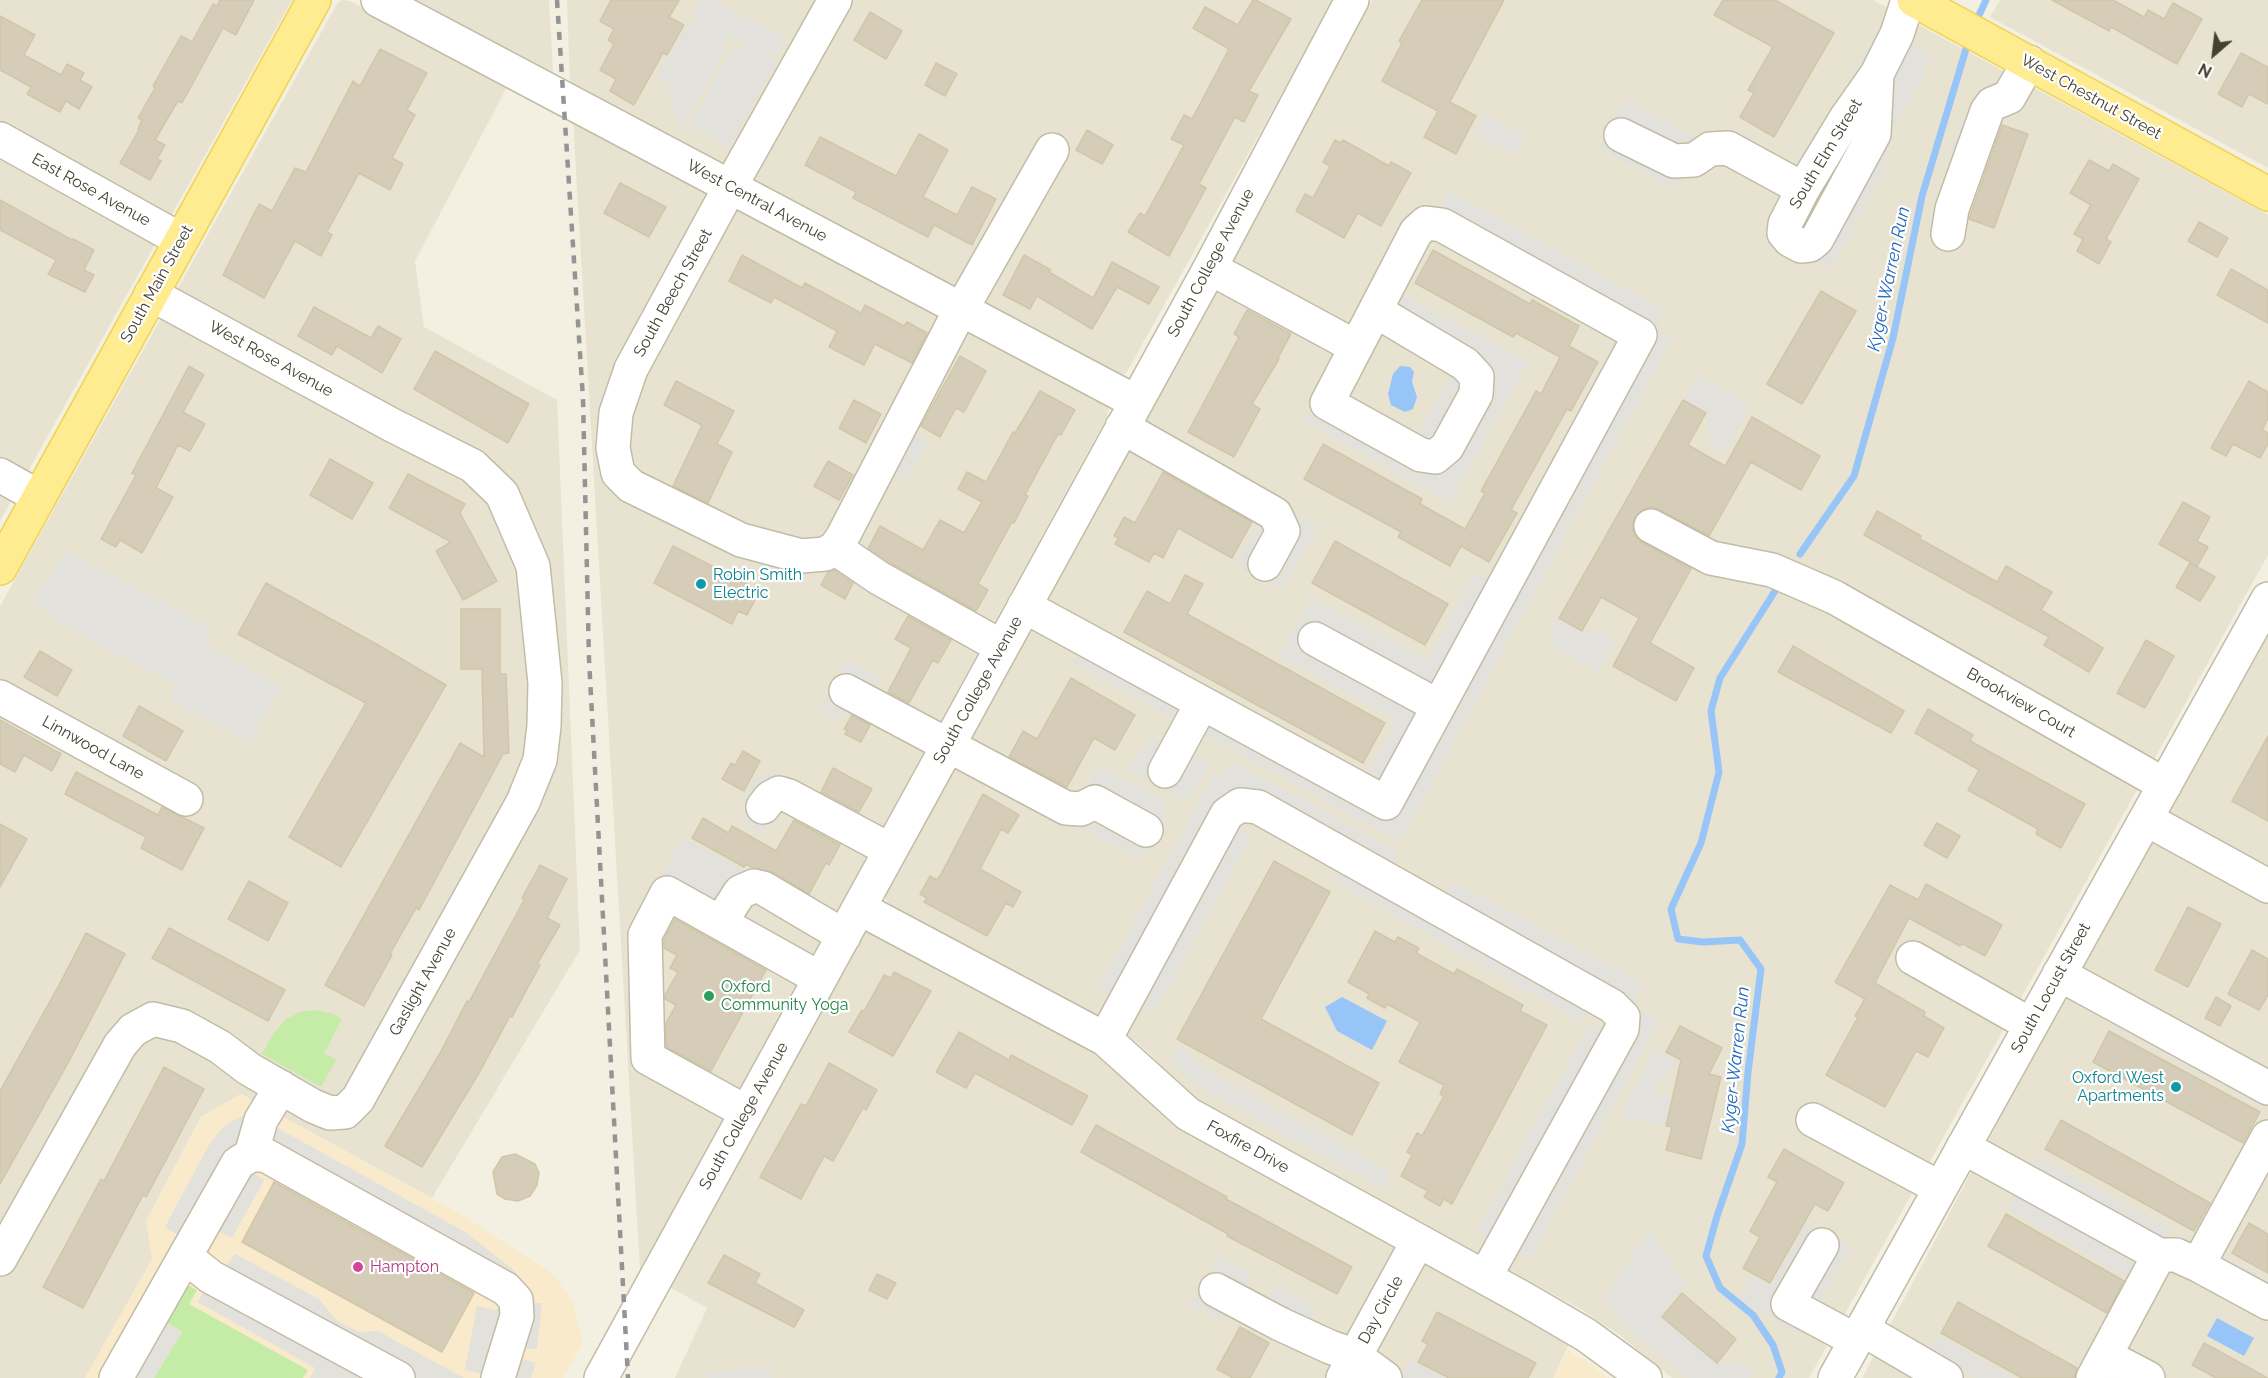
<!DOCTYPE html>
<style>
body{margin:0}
#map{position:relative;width:2268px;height:1378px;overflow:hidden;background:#f3f0e2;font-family:Raleway,sans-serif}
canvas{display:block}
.north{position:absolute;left:2184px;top:24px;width:60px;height:60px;-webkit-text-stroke:4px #fff;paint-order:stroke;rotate:208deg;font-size:16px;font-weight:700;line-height:24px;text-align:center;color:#454032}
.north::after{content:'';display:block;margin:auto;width:21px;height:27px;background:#454032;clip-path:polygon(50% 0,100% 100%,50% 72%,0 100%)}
</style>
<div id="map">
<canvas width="2268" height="1378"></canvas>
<div class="north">N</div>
</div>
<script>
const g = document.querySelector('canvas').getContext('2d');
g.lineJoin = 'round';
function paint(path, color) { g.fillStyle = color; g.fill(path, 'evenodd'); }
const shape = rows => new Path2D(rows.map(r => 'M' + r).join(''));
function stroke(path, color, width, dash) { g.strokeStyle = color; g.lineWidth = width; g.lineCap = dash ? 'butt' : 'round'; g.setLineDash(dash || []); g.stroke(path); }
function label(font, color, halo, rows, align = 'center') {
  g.font = font + ' Raleway,sans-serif'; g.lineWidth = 4.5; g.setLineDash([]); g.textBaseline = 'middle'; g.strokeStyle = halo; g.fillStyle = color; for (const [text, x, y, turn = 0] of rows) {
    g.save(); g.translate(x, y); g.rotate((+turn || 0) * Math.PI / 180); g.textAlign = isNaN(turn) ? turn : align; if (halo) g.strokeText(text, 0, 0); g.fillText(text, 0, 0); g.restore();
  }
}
paint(shape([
 [0,0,292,0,0,521],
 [342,0,350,1,507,87,415,261,424,327,557,400,580,950,432,1198,241,1094,201,1117,146,1221,153,1258,85,1378,0,1378,0,606,337,4],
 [412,0,549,0,553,73],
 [567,0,1334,0,1129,368,1125,374,1120,375,570,83],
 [1372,0,1873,0,2268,215,2268,555,1809,1378,1672,1378,1621,1336,1582,1310,1194,1097,1172,1080,1150,1054,1127,1034,893,907,886,900,885,891],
 [2000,0,2268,0,2268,168,1990,17],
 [573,118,1105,402,1109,408,1107,417,640,1270],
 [2268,634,2268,1378,1862,1378,2078,971],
 [866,930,1102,1053,1571,1340,1553,1378,675,1378,707,1308,668,1286,860,933]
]), '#e8e3d0');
paint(shape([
 [241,1094,462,1215,553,1274,573,1302,583,1343,563,1378,85,1378,152,1259,146,1221,201,1117],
 [1568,1350,1598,1370,1608,1378,1553,1378]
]), '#f8eaca');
paint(shape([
 [316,1010,331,1013,342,1019,324,1053,336,1060,321,1087,262,1054,273,1034,286,1019,300,1012],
 [184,1283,197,1290,189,1304,308,1370,303,1378,154,1378,182,1332,161,1319]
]), '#c4eca6');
paint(shape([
 [701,0,711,0,787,39,777,56,766,56,776,62,728,149,701,129,687,132,730,52,747,47,727,36,723,44,725,49,682,129,668,91,673,81,658,83,658,74,686,25,702,24,691,18],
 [1881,25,1911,42,1929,55,1925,75,1897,121,1880,177,1831,269,1813,259,1800,259,1765,238,1804,159],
 [1859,125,1821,208,1816,206,1804,228,1807,230,1793,231],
 [1624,100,1699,139,1674,188,1599,149],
 [1985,101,1943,195,1951,151,1969,105],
 [1485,115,1525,136,1515,155,1475,134],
 [1449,191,1665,310,1655,329,1672,338,1400,842,1072,663,1084,644,1356,792,1393,728,1394,719,1279,656,1312,598,1429,660,1474,573,1508,592,1649,337,1438,214],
 [1401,294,1528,362,1449,502,1305,422,1314,406,1405,457,1465,351,1392,310],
 [1697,375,1750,405,1743,416,1745,418,1726,452,1710,443,1706,413,1683,400],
 [908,431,929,442,907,481,886,470],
 [1272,500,1319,526,1282,590,1236,564],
 [65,550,212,629,204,644,281,687,249,742,169,699,176,685,56,621,58,618,34,604],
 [1559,618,1582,631,1605,635,1616,641,1598,673,1546,643],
 [847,660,881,676,873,691,852,704,840,721,820,711],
 [1152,736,1209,765,1193,793,1185,800,1128,770],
 [1231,761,1394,849,1397,856,1391,866,1444,892,1455,882,1642,983,1635,1003,1637,1009,1659,1020,1531,1258,1477,1231,1589,1024,1607,1033,1608,1023,1592,1004,1582,1022,1335,882,1343,868,1249,816,1235,827,1252,836,1155,1012,1142,1005,1113,998,1098,989,1214,773,1222,776],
 [1097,765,1167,802,1163,830,1151,849,1142,856,1137,858,1069,821],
 [770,771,780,776,790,785,761,833,742,821,749,805,743,797,757,777,766,778],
 [683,837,756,877,723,935,677,910,643,909],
 [2119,1011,2268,1094,2261,1106,2111,1025],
 [1181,1047,1213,1074,1391,1172,1382,1189,1193,1083,1169,1059],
 [1655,1049,1680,1062,1652,1091,1671,1095,1665,1126,1632,1120,1622,1114],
 [245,1115,274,1126,465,1232,515,1271,521,1280,525,1297,531,1303,542,1303,537,1349,521,1348,519,1358,536,1363,531,1378,486,1378,483,1374,465,1370,477,1306,495,1310,499,1308,502,1302,310,1196,305,1199,287,1189,287,1182,255,1165,251,1172,264,1180,232,1238,218,1231,210,1241,209,1251,211,1257,225,1267,235,1254,319,1299,336,1320,359,1332,378,1331,464,1378,310,1378,315,1368,198,1302,205,1289,195,1282,188,1281,162,1320,182,1332,154,1378,103,1378,181,1237,165,1227,209,1145,219,1132,228,1123],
 [2037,1156,2171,1229,2164,1243,2030,1171],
 [2016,1195,2145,1269,2137,1283,2008,1209],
 [1806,1222,1851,1248,1802,1332,1789,1330,1761,1311,1742,1305,1735,1295,1740,1297,1752,1275,1772,1285],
 [1651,1228,1671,1264,1686,1284,1660,1316,1715,1362,1738,1363,1756,1368,1749,1378,1690,1378,1618,1321,1618,1314,1603,1300],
 [1215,1255,1249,1273,1245,1293,1237,1309,1222,1321,1187,1304,1203,1291,1201,1289,1209,1274,1213,1274],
 [2224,1257,2268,1281,2268,1297,2213,1266],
 [1275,1286,1316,1306,1311,1327,1269,1307],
 [1937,1335,2014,1378,1976,1378,1928,1352],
 [1412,1360,1445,1378,1402,1378],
 [771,1367,772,1378,708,1378,708,1372]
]), '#e3e1dc');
paint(shape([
 [1400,366,1410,367,1414,372,1412,382,1417,397,1413,409,1405,412,1391,405,1388,394,1393,374],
 [1342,997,1387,1021,1372,1050,1337,1031,1325,1007],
 [2217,1318,2254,1338,2244,1356,2207,1336]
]), '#97c5f7');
stroke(shape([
 [1975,24,1986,0],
 [1800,554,1854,476,1893,338,1922,196,1969,39],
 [1775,591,1720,678,1711,711,1719,772,1701,843,1671,909,1678,939,1703,942,1740,940,1761,969,1748,1072,1742,1144,1717,1216,1706,1256,1720,1288,1753,1315,1773,1345,1782,1372,1779,1378]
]), '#97c5f7', 7);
const building = shape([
 [220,0,254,0,236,35,223,28,182,103,178,101,155,140,165,145,157,159,161,161,150,180,120,163,139,130,138,129,142,120,138,118,155,88,153,86,181,36,192,42,213,4,217,6,220,0],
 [611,0,679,0,669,17,684,25,667,55,663,53,634,105,610,91,616,79,600,70,614,44,608,40,614,29,600,21,611,0],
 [1253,0,1256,0,1291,19,1249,91,1258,95,1244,122,1235,117,1199,184,1206,188,1169,256,1128,232,1140,213,1145,216,1184,145,1171,139,1184,115,1192,119,1229,49,1193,28,1205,7,1238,25,1253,0],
 [1422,0,1504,0,1450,102,1476,116,1456,154,1424,137,1438,111,1382,81,1402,43,1399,41,1422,0],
 [1723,0,1775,0,1834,33,1774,137,1740,117,1754,93,1748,90,1773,47,1714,15,1723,0],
 [2052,0,2113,0,2144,17,2148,10,2164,19,2173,3,2202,19,2177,64,2111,27,2109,31,2052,0],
 [870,12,902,31,886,59,854,40,870,12],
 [0,16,35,35,24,55,61,75,67,64,84,73,80,80,92,87,79,109,66,101,60,112,27,94,31,87,0,70,0,16],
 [380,49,427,73,407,110,415,115,392,158,403,164,390,190,359,173,327,232,332,235,321,256,295,241,264,298,223,275,259,204,272,211,295,168,306,172,353,81,360,86,380,49],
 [2241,53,2268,67,2268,104,2249,94,2242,107,2218,94,2241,53],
 [936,63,957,74,945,96,925,85,936,63],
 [2002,125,2028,134,1994,228,1969,219,2002,125],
 [1087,130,1113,145,1102,164,1076,150,1087,130],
 [919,134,948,150,923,197,957,215,972,187,996,199,972,245,934,225,928,237,853,198,856,192,805,165,820,137,896,176,919,134],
 [1335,140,1341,143,1343,140,1389,166,1391,162,1411,173,1381,226,1358,213,1344,238,1296,211,1305,194,1313,198,1330,166,1323,162,1335,140],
 [2089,160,2109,171,2113,164,2139,179,2106,239,2111,242,2099,264,2077,251,2083,239,2074,234,2091,205,2070,193,2089,160],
 [620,183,666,207,649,237,604,213,620,183],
 [0,200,72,240,73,239,94,250,84,270,94,275,85,292,48,274,56,260,0,230,0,200],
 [2199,222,2228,238,2217,257,2188,241,2199,222],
 [1433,250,1530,304,1532,300,1579,326,1569,346,1598,362,1571,411,1567,409,1511,510,1517,513,1489,562,1461,546,1450,566,1398,537,1401,532,1304,479,1323,444,1422,499,1420,504,1465,529,1485,493,1481,491,1536,391,1541,394,1560,357,1516,333,1513,337,1415,283,1433,250],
 [742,255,802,288,805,283,861,313,865,305,904,326,907,322,927,333,912,363,875,344,864,365,829,347,837,331,774,297,771,303,729,281,742,255],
 [1024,255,1051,270,1049,272,1093,298,1112,262,1159,287,1149,304,1117,287,1092,329,1037,296,1030,309,1003,295,1024,255],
 [2231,269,2268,290,2268,323,2217,295,2231,269],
 [1821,291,1856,311,1802,404,1767,384,1821,291],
 [314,307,371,338,378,326,401,339,382,373,337,346,332,355,298,336,314,307],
 [1247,310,1291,334,1278,358,1279,359,1252,404,1260,409,1234,457,1188,432,1239,337,1234,334,1247,310],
 [435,351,529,404,508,443,414,389,435,351],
 [960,356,986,371,964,412,956,408,940,437,921,426,960,356],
 [189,366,204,375,183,412,205,424,190,451,178,445,156,488,173,497,142,553,120,540,116,547,101,539,136,475,132,473,189,366],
 [676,381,734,411,717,444,732,452,708,503,673,486,702,425,664,405,676,381],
 [2249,381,2268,392,2268,418,2262,430,2268,433,2268,444,2260,458,2233,444,2226,456,2211,448,2249,381],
 [1040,391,1075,410,1061,435,1058,434,1025,495,1028,496,1014,523,1012,522,978,584,988,590,976,611,889,562,868,548,880,526,923,550,940,520,964,533,982,502,958,489,967,472,986,482,1013,432,1015,433,1040,391],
 [854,400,881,414,866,443,839,428,854,400],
 [1683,400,1706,413,1688,445,1725,466,1752,417,1820,456,1801,490,1751,462,1709,536,1659,509,1651,507,1642,510,1635,517,1632,527,1635,536,1642,542,1691,569,1650,643,1694,668,1676,701,1613,666,1639,618,1601,597,1582,631,1559,618,1683,400],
 [330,459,373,483,352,519,310,495,330,459],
 [828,461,853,475,839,500,814,486,828,461],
 [1163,472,1252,522,1232,558,1178,528,1163,558,1154,553,1149,562,1115,544,1119,538,1114,536,1124,517,1135,523,1163,472],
 [408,474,465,504,460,513,497,581,463,600,436,551,451,542,389,508,408,474],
 [2183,502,2210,517,2197,541,2208,547,2197,566,2159,544,2183,502],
 [1877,511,1921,536,1920,539,1997,582,2006,566,2052,592,2041,610,2103,648,2089,672,2044,645,2049,637,1864,535,1877,511],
 [1335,541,1448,604,1425,645,1312,583,1335,541],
 [673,546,749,585,744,595,755,600,747,615,738,611,732,624,654,583,673,546],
 [2190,563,2215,577,2200,601,2176,587,2190,563],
 [834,570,853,583,845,599,821,585,828,572,834,570],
 [1185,575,1203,584,1187,614,1385,723,1363,763,1124,632,1147,591,1170,604,1185,575],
 [266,583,378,645,446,685,341,867,289,837,366,703,238,634,266,583],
 [461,609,500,609,500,674,506,674,509,753,503,754,419,910,416,908,390,954,392,955,364,1006,325,985,460,743,484,757,482,669,461,669,461,609],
 [908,616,951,640,938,663,933,660,909,703,888,692,911,648,895,639,908,616],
 [2146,640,2174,656,2145,708,2117,693,2146,640],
 [1793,646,1904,711,1891,733,1778,672,1793,646],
 [40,651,72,670,57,696,24,677,40,651],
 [1071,678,1135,715,1115,750,1094,738,1067,787,1009,757,1023,731,1037,739,1071,678],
 [139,706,183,731,166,761,123,736,139,706],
 [1928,709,1973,735,1970,741,2085,804,2061,848,2036,834,2038,829,1968,790,1979,770,1915,733,1928,709],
 [852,715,870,725,861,742,845,734,847,731,844,729,852,715],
 [0,720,61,754,52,771,24,755,15,772,0,764,0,720],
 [2268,736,2268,821,2232,801,2268,736],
 [743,751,760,761,744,791,722,779,731,763,735,765,743,751],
 [833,768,872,789,859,812,821,792,833,768],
 [76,772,158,815,162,807,204,828,182,870,141,848,146,837,65,794,76,772],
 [983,794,1019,815,1008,833,1001,829,980,869,1021,892,1013,907,1006,903,987,936,924,902,927,898,920,894,930,876,937,880,941,874,983,794],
 [703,818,728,833,732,826,776,851,794,820,840,845,829,865,826,863,809,894,772,872,753,868,746,864,744,867,692,838,703,818],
 [1937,823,1960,836,1947,858,1924,845,1937,823],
 [0,824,27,839,0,887,0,824],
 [1274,861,1330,892,1261,1019,1379,1083,1352,1135,1177,1039,1274,861],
 [540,865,567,879,547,918,560,925,537,964,540,965,512,1017,510,1016,479,1073,422,1167,385,1146,440,1053,467,1001,469,1002,524,900,522,898,540,865],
 [249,881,288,903,268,941,228,919,249,881],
 [1926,884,2002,925,1985,956,1963,944,1960,946,1909,918,1875,983,1925,1012,1924,1016,1944,1028,1928,1057,1916,1051,1885,1107,1826,1075,1858,1017,1855,1016,1865,999,1835,982,1890,885,1918,900,1926,884],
 [2188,907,2221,924,2188,987,2155,970,2188,907],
 [675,919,766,970,711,1071,666,1047,666,1023,676,1005,665,999,665,995,678,972,670,968,677,955,664,948,664,939,675,919],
 [169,928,285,990,268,1021,152,958,169,928],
 [1375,931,1395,942,1398,937,1419,948,1416,953,1454,974,1457,969,1523,1005,1520,1011,1547,1025,1452,1204,1444,1199,1440,1206,1424,1197,1428,1191,1401,1176,1412,1155,1407,1152,1417,1133,1422,1136,1444,1096,1440,1094,1444,1085,1399,1062,1420,1022,1387,1004,1385,1008,1367,998,1369,994,1348,982,1375,931],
 [86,933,125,954,68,1063,0,1184,0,1091,59,985,86,933],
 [2252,950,2268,959,2268,995,2259,1010,2228,994,2252,950],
 [894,972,931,991,893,1056,849,1032,862,1010,864,1011,884,975,891,978,894,972],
 [2216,997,2231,1006,2220,1026,2205,1018,2216,997],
 [1680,1026,1722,1048,1709,1074,1721,1077,1701,1159,1666,1150,1672,1127,1666,1126,1681,1060,1666,1052,1680,1026],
 [2109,1031,2260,1112,2243,1143,2093,1062,2109,1031],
 [959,1032,1009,1060,1011,1055,1088,1096,1072,1125,975,1073,966,1088,936,1072,959,1032],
 [829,1063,877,1090,866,1110,863,1108,833,1161,824,1156,801,1199,760,1177,801,1104,806,1106,829,1063],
 [164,1067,204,1089,146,1197,143,1195,83,1308,43,1287,101,1179,104,1181,164,1067],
 [2061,1120,2210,1203,2194,1231,2045,1149,2061,1120],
 [1096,1125,1227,1197,1226,1199,1352,1267,1337,1294,1227,1236,1228,1234,1081,1152,1096,1125],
 [1784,1149,1844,1183,1828,1211,1815,1204,1770,1283,1743,1268,1760,1237,1750,1231,1777,1182,1768,1177,1784,1149],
 [515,1154,535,1164,539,1173,537,1185,530,1196,518,1201,505,1199,497,1194,493,1172,502,1157,515,1154],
 [274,1182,474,1293,442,1352,242,1242,274,1182],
 [2006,1214,2124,1281,2107,1313,1988,1246,2006,1214],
 [2249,1223,2268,1234,2268,1273,2232,1253,2249,1223],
 [724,1255,760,1274,755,1283,804,1310,794,1327,708,1283,724,1255],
 [877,1274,896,1283,887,1299,869,1290,877,1274],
 [1682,1293,1736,1339,1717,1363,1662,1317,1682,1293],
 [1958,1302,2077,1368,2074,1378,2022,1378,1941,1333,1958,1302],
 [1437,1312,1536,1363,1528,1378,1449,1378,1418,1362,1428,1344,1422,1341,1437,1312],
 [1240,1327,1269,1343,1250,1378,1233,1378,1217,1369,1240,1327],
 [2204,1343,2268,1378,2216,1378,2192,1365,2204,1343]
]);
paint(building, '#d5cdb7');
stroke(building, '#d1c6a9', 1.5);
const minor = shape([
 [378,0,1136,402],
 [835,0,730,187,631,369,616,413,613,448,618,473,631,486,741,540,801,556,825,554,835,548,842,538,953,324,1052,150],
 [1877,74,1874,134,1817,239,1810,245,1801,246,1790,240,1784,233,1785,224,1803,189,1846,118,1877,74,1897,34,1908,0],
 [1621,135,1674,161,1694,160,1710,149,1728,148,1803,189],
 [0,139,181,240],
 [1948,234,1952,209,1987,111,1992,104,2009,97,2029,62],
 [1210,268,1356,347],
 [1122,427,1275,514,1283,531,1265,564],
 [0,475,39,497],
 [1651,526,1711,558,1772,570,1834,597,2165,785],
 [835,548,879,578,1002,647],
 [1024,606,1386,803,1640,335,1442,225,1426,223,1416,232,1327,403,1421,455,1435,457,1447,447,1476,394,1477,377,1465,364,1376,311],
 [1315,639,1438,706],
 [846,691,1066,808,1081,809,1095,802,1146,830],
 [0,697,186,799],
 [1165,771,1202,703],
 [763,807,770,798,779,793,789,796,890,850],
 [2146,819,2268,886],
 [859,908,1105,1039,1188,1114,1526,1300,1586,1335,1645,1378],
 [721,922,740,892,754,886,763,888,844,936],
 [1913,958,2031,1025],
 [2059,974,2268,1088],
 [1105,1039,1227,814,1240,805,1258,807,1612,1006,1623,1017,1622,1029,1485,1277],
 [746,1112,648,1058,645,935,667,893,819,978],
 [1813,1120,1940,1188],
 [1963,1147,2159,1255,2176,1255,2198,1265,2268,1137],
 [251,1155,261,1120,281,1087],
 [1822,1245,1788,1304,1855,1340],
 [186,1257,211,1277,398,1378],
 [0,1259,120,1045,133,1030,153,1019,182,1026,220,1047,249,1069,313,1106,330,1113,345,1112,358,1099,523,802,540,760,544,726,545,683,533,566,502,494,473,466,390,424,151,294],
 [2198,1265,2268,1303],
 [1216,1290,1280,1324,1330,1347,1355,1356,1385,1378],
 [1862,1329,1946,1378],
 [2106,1356,2148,1378],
 [116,1378,238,1163,251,1155,265,1155,506,1289,516,1300,517,1316,498,1378],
 [601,1378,1210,268,1352,0],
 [1343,1378,1418,1241],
 [1835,1378,2268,599],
 [2093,1378,2159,1255]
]);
const major = shape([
 [1914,0,2268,194],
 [0,568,314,0]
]);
stroke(minor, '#c2bca7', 36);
stroke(major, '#efd354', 36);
stroke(minor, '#fff', 33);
stroke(major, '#ffec90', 33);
stroke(shape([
 [557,0,583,399,589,659,628,1378]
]), '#949494', 4.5, [8, 8]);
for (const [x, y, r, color] of [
 [701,584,6,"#0f9aa8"],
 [709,996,6,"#2e9e5b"],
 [2176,1087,6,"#0f9aa8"],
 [358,1267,6,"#d1479c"]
]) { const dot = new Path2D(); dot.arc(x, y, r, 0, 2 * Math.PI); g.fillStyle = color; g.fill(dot); stroke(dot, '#fff', 2); }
label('16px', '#454032', '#fff', [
 ["West Chestnut Street",2091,97,29],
 ["South Elm Street",1826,154,-59],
 ["East Rose Avenue",91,190,29],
 ["West Central Avenue",757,201,28],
 ["South College Avenue",1211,263,-62],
 ["South Main Street",157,284,-61],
 ["South Beech Street",673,293,-61],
 ["West Rose Avenue",271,359,29],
 ["South College Avenue",978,690,-61],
 ["Brookview Court",2021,703,30],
 ["Linnwood Lane",93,748,29],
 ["Gaslight Avenue",423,982,-61],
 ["South Locust Street",2051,988,-61],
 ["South College Avenue",744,1116,-61],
 ["Foxfire Drive",1248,1147,29],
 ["Day Circle",1381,1310,-61]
]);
label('16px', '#0d838f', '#fff', [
 ["Robin Smith",713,575],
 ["Electric",713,593],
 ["Oxford West",2164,1078,"right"],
 ["Apartments",2164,1096,"right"]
], 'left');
label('16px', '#27864d', '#fff', [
 ["Oxford",721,987],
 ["Community Yoga",721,1005]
], 'left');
label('16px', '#b23c85', '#fff', [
 ["Hampton",370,1267]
], 'left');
label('italic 18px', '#2268bb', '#fff', [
 ["Kyger-Warren Run",1889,279,-78],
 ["Kyger-Warren Run",1736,1060,-84]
]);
</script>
